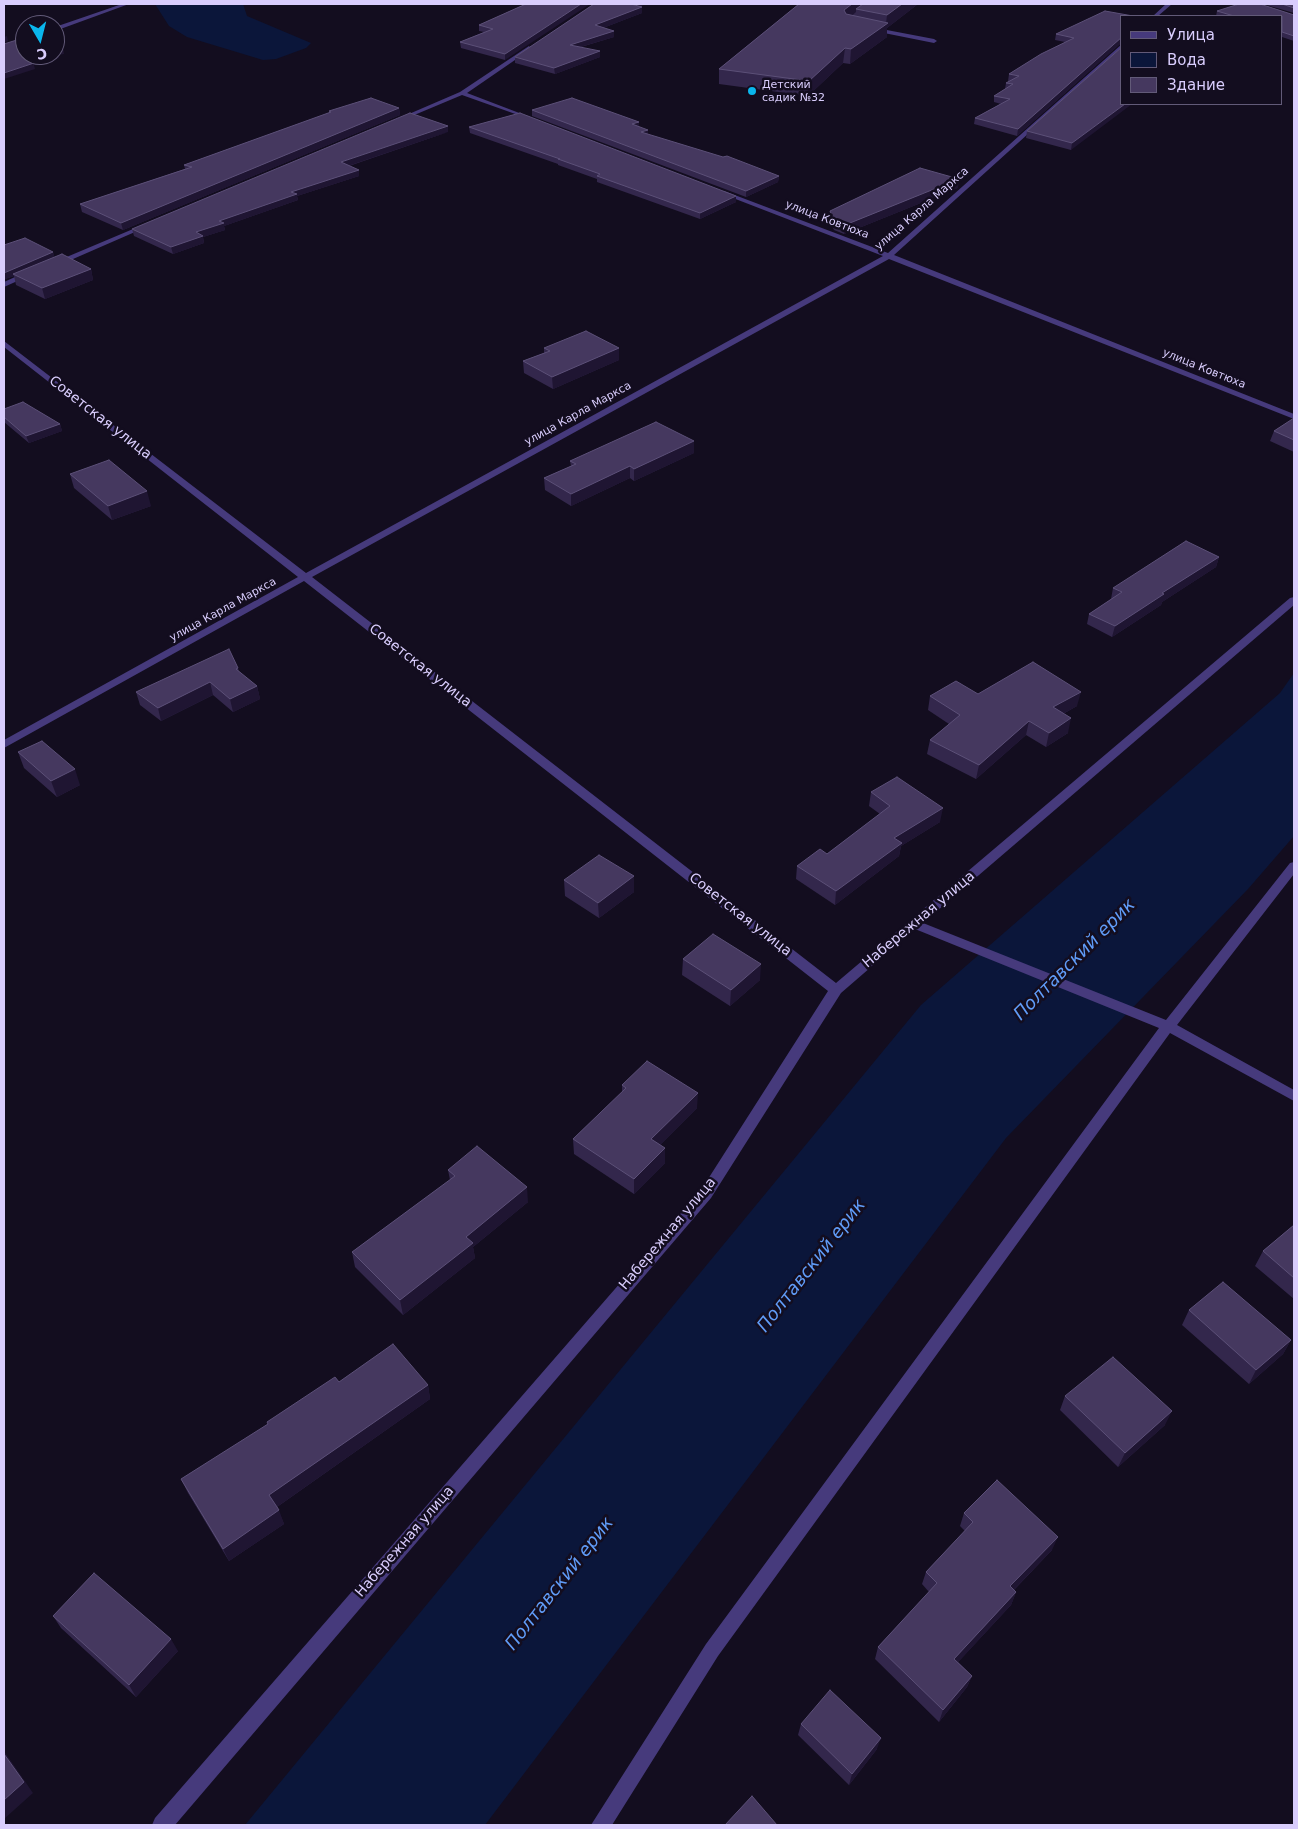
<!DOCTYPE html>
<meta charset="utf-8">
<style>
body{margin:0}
#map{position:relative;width:1298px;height:1829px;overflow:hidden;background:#130d1f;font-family:"DejaVu Sans",sans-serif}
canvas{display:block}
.frame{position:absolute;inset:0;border:5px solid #d9cdfd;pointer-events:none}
.legend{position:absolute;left:1120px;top:15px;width:162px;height:90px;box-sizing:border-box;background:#130d1f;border:1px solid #625a78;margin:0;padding:6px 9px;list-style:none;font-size:15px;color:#d9cdfd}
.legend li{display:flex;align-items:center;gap:10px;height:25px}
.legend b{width:25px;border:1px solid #625a78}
.north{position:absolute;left:15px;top:15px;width:50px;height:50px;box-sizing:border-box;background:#130d1f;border:1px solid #625a78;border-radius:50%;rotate:172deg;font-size:14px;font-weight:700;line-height:20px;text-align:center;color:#d9cdfd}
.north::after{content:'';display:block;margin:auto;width:18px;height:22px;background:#0ab6ec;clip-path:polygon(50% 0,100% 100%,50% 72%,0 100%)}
</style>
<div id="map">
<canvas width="1298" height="1829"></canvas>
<div class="frame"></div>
<ul class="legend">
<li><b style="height:6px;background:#463a7c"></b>Улица</li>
<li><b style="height:14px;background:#0b163a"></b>Вода</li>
<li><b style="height:14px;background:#45385f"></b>Здание</li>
</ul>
<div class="north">С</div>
</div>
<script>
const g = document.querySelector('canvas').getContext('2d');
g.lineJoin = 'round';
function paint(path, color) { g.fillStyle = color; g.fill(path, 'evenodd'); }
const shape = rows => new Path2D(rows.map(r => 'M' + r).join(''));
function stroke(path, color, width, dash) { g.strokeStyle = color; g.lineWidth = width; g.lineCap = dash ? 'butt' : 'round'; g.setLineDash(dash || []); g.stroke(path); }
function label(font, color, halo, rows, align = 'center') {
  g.font = font + ' "DejaVu Sans",sans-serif'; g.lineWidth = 5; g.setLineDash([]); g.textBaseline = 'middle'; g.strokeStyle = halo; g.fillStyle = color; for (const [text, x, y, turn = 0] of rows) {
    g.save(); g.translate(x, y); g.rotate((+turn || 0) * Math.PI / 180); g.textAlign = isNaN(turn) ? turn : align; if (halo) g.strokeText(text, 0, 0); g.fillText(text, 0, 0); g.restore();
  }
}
paint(shape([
 [155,4,243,4,247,16,311,43,306,48,276,59,263,60,187,37,169,26],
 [1294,673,1294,836,1248,889,1006,1138,485,1825,245,1825,921,1005,1280,693]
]), '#0b163a');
paint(shape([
 [122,4,129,4,55,31,55,27,122,4],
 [1166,4,1172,4,1158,16,1153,16,1166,4],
 [871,27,934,39,937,41,934,43,869,30,871,27],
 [1122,44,1122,49,894,255,1294,414,1294,419,889,259,312,577,836,983,1290,598,1294,597,1294,605,923,923,1166,1020,1290,863,1294,862,1294,874,1177,1025,1294,1090,1294,1101,1170,1033,718,1656,612,1825,591,1825,706,1644,1159,1028,915,929,841,993,711,1198,175,1825,152,1825,155,1818,701,1190,828,991,304,581,4,748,4,740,298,577,4,347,4,341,306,573,883,256,720,193,720,191,724,191,888,253,1122,44],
 [529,46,531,49,467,93,535,119,535,121,462,95,400,121,395,120,460,92,529,46],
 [145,224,151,225,57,266,50,264,145,224],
 [26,272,33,274,4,287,4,282,26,272]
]), '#463a7c');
paint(shape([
 [526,4,505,60,461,48,460,42,484,32,479,31,479,25],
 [594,4,646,4,639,6,642,13,603,28,614,31,614,37,581,47,600,57,555,74,515,63,515,57],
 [799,4,918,4,887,28,887,37,850,64,843,63,808,96,719,84,719,69],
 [1263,4,1294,4,1294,13],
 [1217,11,1294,15,1294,41,1282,37,1282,16,1216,16],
 [1122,16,1122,43,1121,43,1017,136,974,124,975,118,1001,104,994,102,994,96,1005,89,1006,83,1009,81,1008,81,1009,74,1065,42,1055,40,1056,34],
 [1122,47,1071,150,1026,138,1027,131],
 [399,108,400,115,123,230,82,212,80,204,185,169,184,165,329,113,329,111],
 [532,110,639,122,639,127,648,135,779,176,778,182,746,197,532,116],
 [469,127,736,202,700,219,597,182,597,179,558,165,558,164,470,133],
 [448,132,349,166,359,176,297,196,298,200,224,226,225,230,203,237,204,243,173,254,134,236,132,229],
 [958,188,844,234,834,230,829,220,830,211],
 [4,245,53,252,54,257,91,269,93,280,45,299,16,285,14,276,5,279,4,279],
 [544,348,619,348,619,360,553,389,524,373,523,361,544,353],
 [4,409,60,424,62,431,29,443,4,422],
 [1294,418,1294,452,1270,441,1274,431],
 [694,453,634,481,630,478,571,506,545,490,544,478,571,466,570,461],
 [70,474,151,506,112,520,74,488],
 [1219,557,1216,567,1162,602,1161,605,1112,637,1087,624,1089,614,1112,599,1111,599,1113,588],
 [238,668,239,672,257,686,260,699,233,712,213,695,161,721,140,705,136,692],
 [978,694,1077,706,1063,714,1068,733,1046,747,1026,735,976,779,927,754,930,740,949,724,928,710,930,696],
 [18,752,80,785,57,797,24,768],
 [871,792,940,822,901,846,899,856,835,905,796,879,797,866,827,854,880,814,869,806],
 [634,876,634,892,599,918,565,896,564,880],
 [683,959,760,980,730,1006,682,975],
 [622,1085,697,1108,660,1145,665,1163,634,1194,574,1154,573,1139,622,1093],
 [448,1170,528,1202,473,1247,475,1258,403,1315,355,1267,352,1252,450,1180],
 [1294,1225,1294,1299,1255,1266,1263,1251],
 [1189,1310,1291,1340,1283,1354,1249,1384,1182,1325],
 [339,1382,428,1385,430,1399,277,1507,284,1524,229,1561,188,1493,181,1479],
 [1065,1396,1165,1425,1118,1467,1060,1410],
 [964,1513,1052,1550,1014,1590,1016,1592,1011,1605,958,1662,972,1676,967,1687,939,1722,875,1659,878,1647,929,1592,922,1584,926,1572,965,1531,960,1526],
 [53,1616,178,1651,136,1697,61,1628],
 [801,1724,877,1749,849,1785,798,1735]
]), '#33274c');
paint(shape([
 [581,4,590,4,505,60,505,54],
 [631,4,646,4,631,10],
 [852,4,865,4,856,9,856,12,843,24,844,10],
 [902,4,918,4,887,28,887,37,850,64,851,49,886,24,887,15],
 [642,7,642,13,595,31,595,25],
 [614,31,614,37,570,50,570,45],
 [7,36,8,41,4,43,4,37],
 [1122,37,1121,43,1017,136,1018,129],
 [63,48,64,54,58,55,59,58,34,65,35,69,4,79,4,73,28,61,48,55,55,55,55,50],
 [845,48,843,63,808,96,809,81],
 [600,51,600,57,555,74,554,68],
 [1125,104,1132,104,1071,150,1072,143],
 [399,108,400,115,123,230,121,223],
 [639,122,639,128,632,124],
 [448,126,448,132,342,168,341,162],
 [648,130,648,136,641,132],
 [359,170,359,176,297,196,298,200,224,226,225,230,203,237,204,243,173,254,171,247,196,232,219,221,291,192],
 [779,176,778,182,746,197,746,191],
 [959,179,958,188,844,234,845,225],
 [736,196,736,202,700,219,700,213],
 [53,252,55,259,13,274,14,276,5,279,4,273],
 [91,269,93,280,45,299,42,288],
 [619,348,619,360,553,389,552,377],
 [60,424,62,431,29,443,26,436],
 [694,441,694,453,634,481,634,469],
 [630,466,630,478,571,506,571,494],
 [147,491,151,506,112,520,108,506],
 [1219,557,1216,567,1162,602,1161,605,1112,637,1115,626,1162,593],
 [210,682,213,695,161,721,158,708],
 [257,686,260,699,233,712,230,699],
 [1081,692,1077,706,1050,721,1053,707],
 [1071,718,1068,733,1046,747,1049,733],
 [1029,721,1026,735,976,779,979,765],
 [75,769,80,785,57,797,51,781],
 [943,808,940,822,901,846,899,856,835,905,836,891,894,838],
 [634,876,634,892,599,918,598,903],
 [761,964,760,980,730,1006,731,990],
 [698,1093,697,1108,651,1154,651,1139],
 [665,1148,665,1163,634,1194,634,1179],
 [527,1187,528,1202,473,1247,475,1258,403,1315,400,1300,466,1237],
 [1291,1340,1283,1354,1249,1384,1256,1370],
 [428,1385,430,1399,274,1509,269,1495],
 [1172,1411,1165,1425,1118,1467,1125,1453],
 [279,1510,284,1524,229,1561,223,1549],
 [1058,1537,1052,1550,1005,1599,1010,1586],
 [1016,1592,1011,1605,950,1671,954,1659],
 [171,1639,178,1651,136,1697,129,1685],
 [972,1676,967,1687,939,1722,943,1710],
 [881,1738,877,1749,849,1785,852,1774],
 [4,1751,33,1793,4,1819]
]), '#1f1532');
const building = shape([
 [526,4,581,4,505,54,460,42,493,29,479,25,526,4],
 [594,4,632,4,631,4,642,7,595,25,614,31,570,45,600,51,554,68,515,57,594,4],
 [799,4,852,4,844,10,846,14,888,23,851,49,845,48,809,81,719,69,799,4],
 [863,4,902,4,887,15,856,9,863,4],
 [1239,4,1260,4,1294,15,1294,36,1282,32,1282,16,1234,16,1217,11,1239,4],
 [1282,4,1294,4,1294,8,1282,4],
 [1105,11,1133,16,1122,16,1122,37,1018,129,975,118,1010,99,994,96,1013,84,1006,83,1019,76,1009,74,1041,54,1074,38,1056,34,1105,11],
 [20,39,25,40,25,55,48,55,28,61,34,63,4,73,4,44,20,39],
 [55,46,63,48,55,50,55,46],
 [1122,47,1122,104,1125,104,1072,143,1027,131,1122,47],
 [371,98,399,108,121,223,80,204,192,167,184,165,331,112,329,111,371,98],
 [572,98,639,122,632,124,648,130,641,132,723,157,727,156,779,176,746,191,532,110,572,98],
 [410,113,448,126,341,162,359,170,291,192,297,194,219,221,224,223,196,232,203,236,171,247,132,229,410,113],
 [520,113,736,196,700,213,597,176,600,174,558,159,560,159,469,127,520,113],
 [920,168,959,179,845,225,834,221,830,211,920,168],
 [25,238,53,252,4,273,4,245,25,238],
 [62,254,91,269,42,288,13,274,62,254],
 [586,331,619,348,552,377,523,361,550,351,544,348,586,331],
 [23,402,60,424,26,436,4,417,4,409,23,402],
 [1294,418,1294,440,1274,431,1294,418],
 [656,422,694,441,634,469,630,466,571,494,544,478,576,464,570,461,656,422],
 [109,460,147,491,108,506,70,474,109,460],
 [1186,541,1219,557,1162,593,1164,594,1115,626,1089,614,1122,592,1113,588,1186,541],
 [229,649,238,668,236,669,257,686,230,699,210,682,158,708,136,692,229,649],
 [1033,662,1081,692,1053,707,1071,718,1049,733,1029,721,979,765,930,740,960,715,930,696,956,681,978,694,1033,662],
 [42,741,75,769,51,781,18,752,42,741],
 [897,777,943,808,894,838,902,843,836,891,797,866,820,849,827,854,890,806,871,792,897,777],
 [599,855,634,876,598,903,564,880,599,855],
 [713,934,761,964,731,990,683,959,713,934],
 [647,1061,698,1093,651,1139,665,1148,634,1179,573,1139,626,1088,622,1085,647,1061],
 [477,1146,527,1187,466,1237,473,1243,400,1300,352,1252,455,1176,448,1170,477,1146],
 [1294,1225,1294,1278,1263,1251,1294,1225],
 [1223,1282,1291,1340,1256,1370,1189,1310,1223,1282],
 [393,1344,428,1385,269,1495,279,1510,223,1549,181,1479,268,1424,267,1422,335,1377,339,1382,393,1344],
 [1113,1357,1172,1411,1125,1453,1065,1396,1113,1357],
 [997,1480,1058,1537,1010,1586,1016,1592,954,1659,972,1676,943,1710,878,1647,937,1583,926,1572,973,1522,964,1513,997,1480],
 [94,1573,171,1639,129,1685,53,1616,94,1573],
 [830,1690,881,1738,852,1774,801,1724,830,1690],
 [4,1754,24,1782,4,1800,4,1754],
 [752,1796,777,1825,725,1825,752,1796]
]);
paint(building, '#45385f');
stroke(building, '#5c5078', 1);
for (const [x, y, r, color] of [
 [752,91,5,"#0ab6ec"]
]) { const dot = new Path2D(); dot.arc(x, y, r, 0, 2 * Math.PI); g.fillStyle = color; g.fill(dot); stroke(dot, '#130d1f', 2); }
label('11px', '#d9cdfd', '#130d1f', [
 ["Детский",762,85],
 ["садик №32",762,98]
], 'left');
label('11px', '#d9cdfd', '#130d1f', [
 ["улица Карла Маркса",922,209,-41],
 ["улица Ковтюха",827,220,21],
 ["улица Ковтюха",1204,369,22],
 ["улица Карла Маркса",578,414,-29],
 ["улица Карла Маркса",223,610,-29]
]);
label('14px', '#d9cdfd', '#130d1f', [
 ["Советская улица",100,418,38],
 ["Советская улица",420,666,38],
 ["Советская улица",740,915,38],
 ["Набережная улица",919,920,-40],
 ["Набережная улица",668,1234,-50],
 ["Набережная улица",405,1542,-49]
]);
label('italic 18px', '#609cf8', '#130d1f', [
 ["Полтавский ерик",1075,960,-45],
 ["Полтавский ерик",812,1266,-52],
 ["Полтавский ерик",560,1584,-52]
]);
</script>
